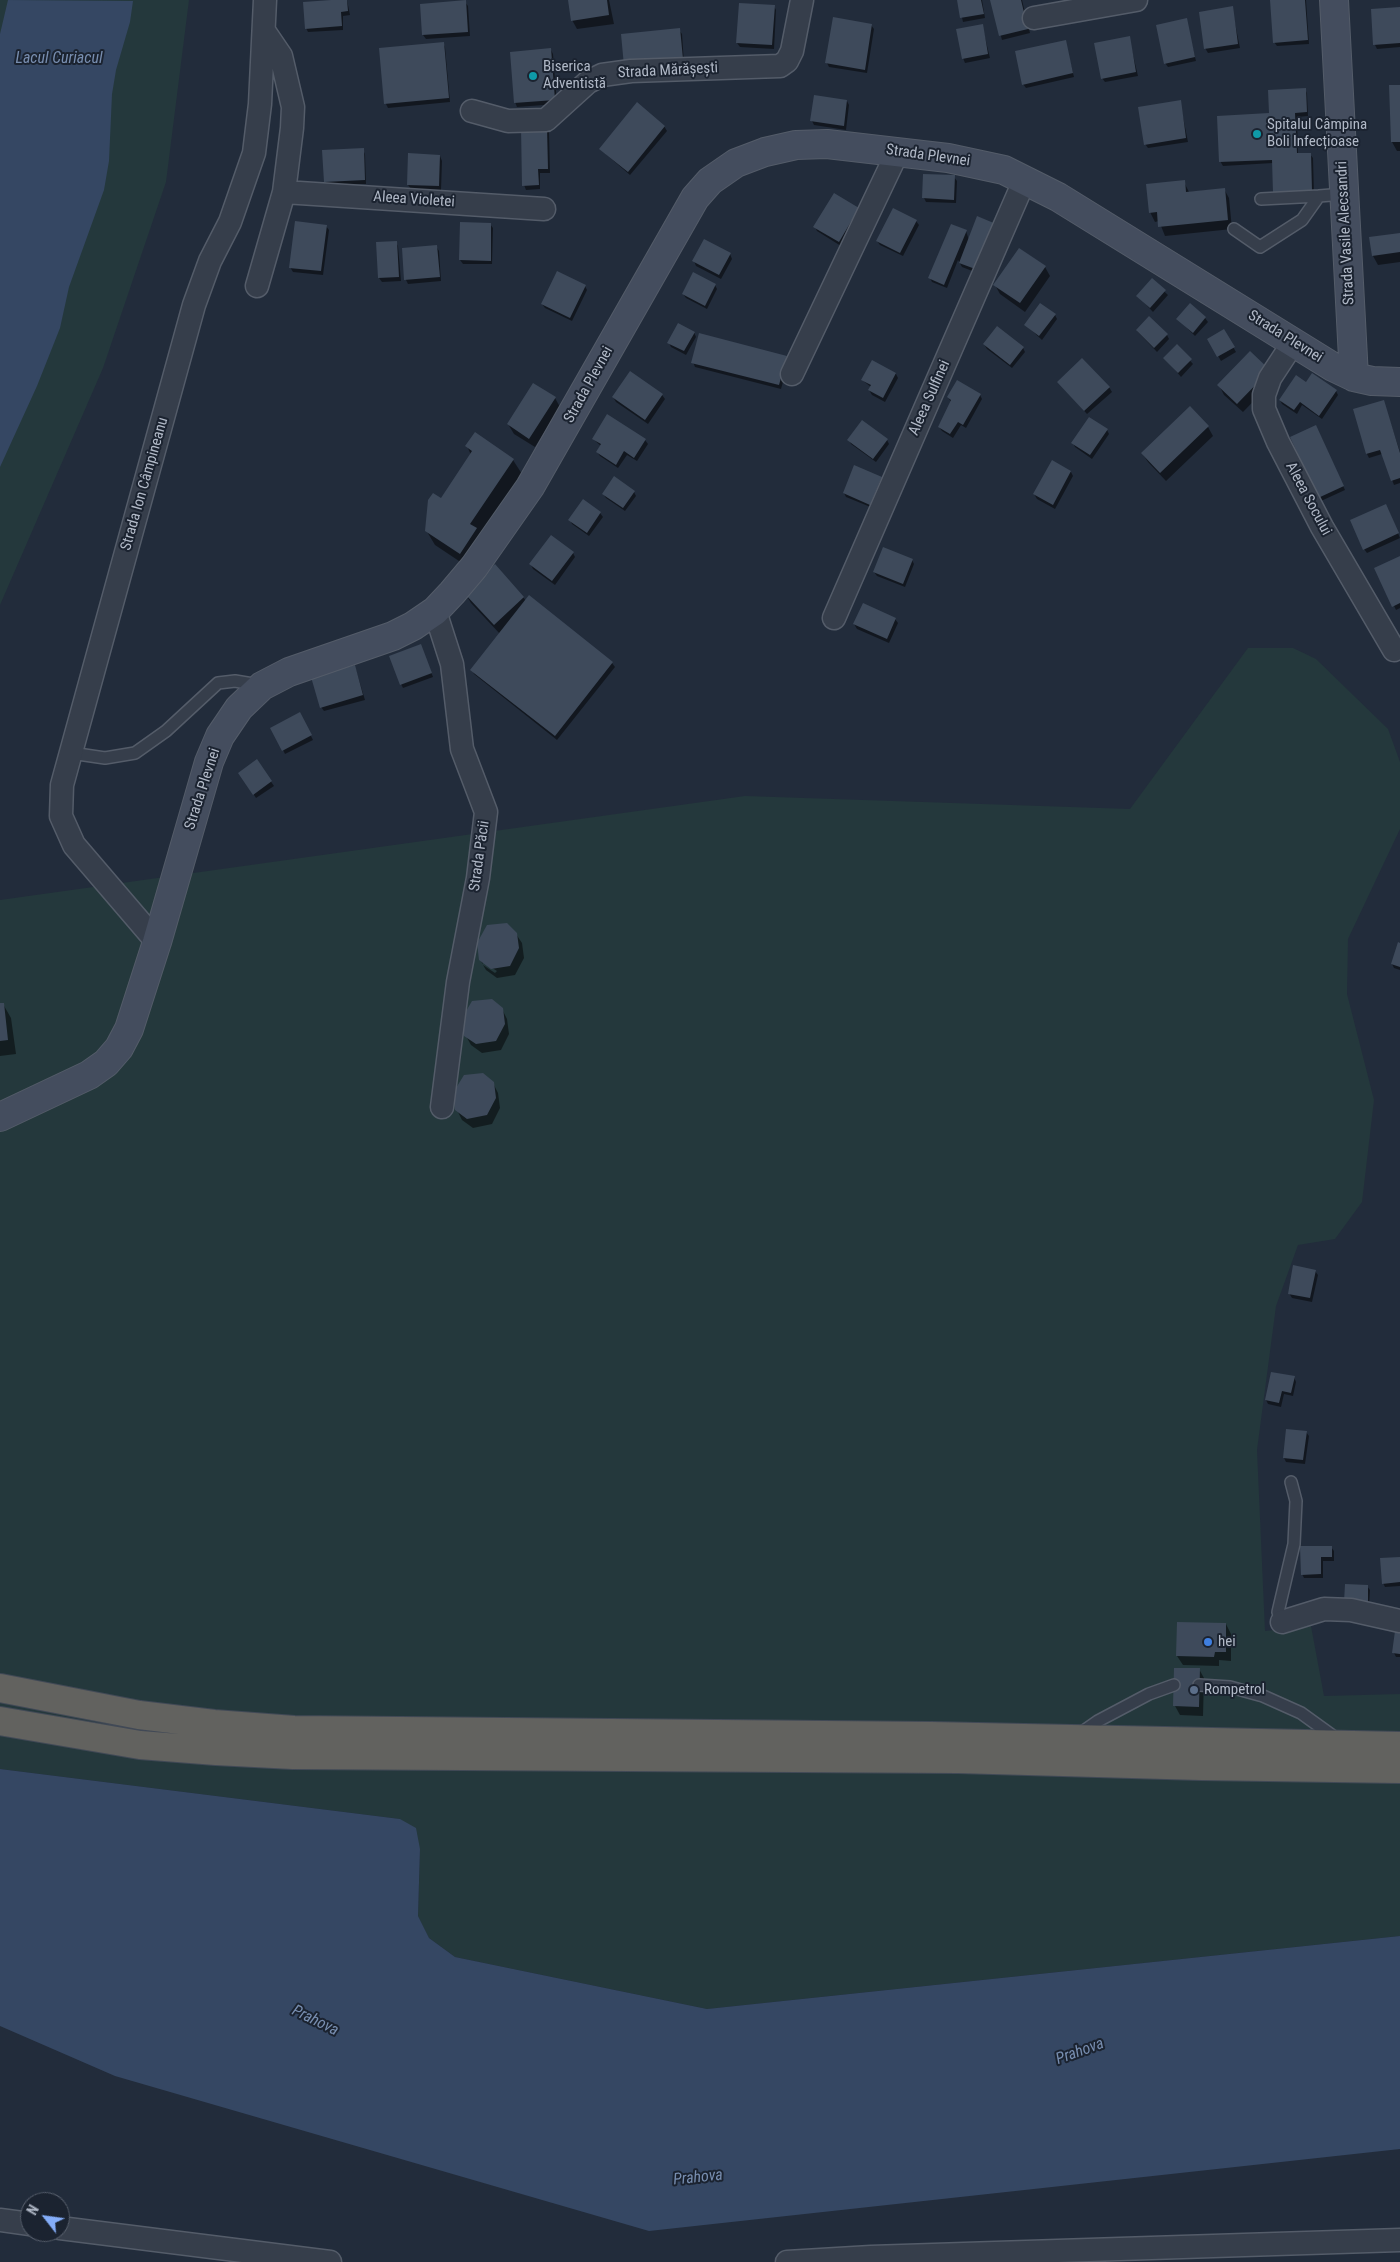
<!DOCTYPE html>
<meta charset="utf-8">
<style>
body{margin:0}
#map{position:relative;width:1400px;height:2262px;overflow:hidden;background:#222c3b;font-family:"Roboto Condensed",sans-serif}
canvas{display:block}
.north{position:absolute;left:20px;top:2192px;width:50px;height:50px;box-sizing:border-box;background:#1b2330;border:1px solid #575f6c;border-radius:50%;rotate:300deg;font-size:14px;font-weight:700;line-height:20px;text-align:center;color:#b1b9c7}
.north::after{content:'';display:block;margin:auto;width:18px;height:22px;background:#84adf9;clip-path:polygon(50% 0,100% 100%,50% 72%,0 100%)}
</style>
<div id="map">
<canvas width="1400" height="2262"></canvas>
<div class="north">N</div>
</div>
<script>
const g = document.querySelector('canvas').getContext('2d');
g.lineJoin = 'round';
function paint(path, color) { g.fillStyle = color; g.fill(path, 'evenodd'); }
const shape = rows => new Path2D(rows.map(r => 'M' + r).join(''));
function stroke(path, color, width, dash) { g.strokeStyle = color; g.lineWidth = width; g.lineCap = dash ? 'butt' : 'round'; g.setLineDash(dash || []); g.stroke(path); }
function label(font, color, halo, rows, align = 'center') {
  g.font = font + ' "Roboto Condensed",sans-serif'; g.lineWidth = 4; g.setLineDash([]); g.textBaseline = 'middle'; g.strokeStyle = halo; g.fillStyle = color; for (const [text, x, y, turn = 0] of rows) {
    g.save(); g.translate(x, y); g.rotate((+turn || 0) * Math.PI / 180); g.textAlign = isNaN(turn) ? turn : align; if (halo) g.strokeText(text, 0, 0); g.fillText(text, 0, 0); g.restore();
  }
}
paint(shape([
 [0,0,189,0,166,182,103,368,0,605],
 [1248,648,1293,648,1316,659,1388,729,1400,762,1400,829,1348,939,1347,994,1374,1100,1362,1202,1335,1239,1298,1245,1276,1306,1257,1450,1265,1631,1311,1626,1324,1696,1400,1694,1400,1936,707,2009,455,1957,429,1938,418,1916,420,1849,400,1819,0,1769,0,900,745,796,1130,809]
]), '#24383c');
paint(shape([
 [8,0,133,1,130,22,116,70,112,94,109,161,104,190,69,287,60,328,37,386,0,467,0,34],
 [0,1769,400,1819,416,1828,420,1849,418,1916,429,1938,455,1957,707,2009,1400,1936,1400,2149,649,2231,115,2076,0,2026]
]), '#354763');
paint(shape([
 [347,0,350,15,343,16,343,30,308,32,306,28],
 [569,0,609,0,614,24,577,29,572,20],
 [958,0,982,0,985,18,963,22],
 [991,0,1022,0,1030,33,1002,40],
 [1271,0,1306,0,1309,44,1277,46,1274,42],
 [465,2,468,6,470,36,426,39,423,35],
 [774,6,776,10,774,49,740,47,737,43],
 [1232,8,1240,48,1208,53,1205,48],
 [1400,8,1400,47,1377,49,1375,45],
 [1186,20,1196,61,1168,67,1165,63],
 [871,25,874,29,867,73,829,67,827,63],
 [982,25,990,58,965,63,963,58],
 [679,30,682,34,684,63,628,69],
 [1129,38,1138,76,1105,82,1102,78],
 [1065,41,1074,77,1026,88,1023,84],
 [443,43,445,47,450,102,388,108,386,104,381,49],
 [551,50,553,54,557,104,517,107,515,102],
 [1400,86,1400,151,1397,151,1392,142],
 [1305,89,1307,93,1308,116,1297,117,1298,155,1310,154,1313,158,1314,195,1273,163,1223,166,1220,161,1270,115],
 [847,101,849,105,846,130,814,125,812,121],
 [1180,102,1188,142,1148,148,1145,144],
 [664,126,667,131,630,175,600,149],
 [546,128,549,132,550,173,540,173,540,189,526,190,524,185],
 [363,150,365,154,366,184,327,185,325,181],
 [440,156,442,161,441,190,411,189,408,185],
 [954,177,957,181,956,203,926,202,924,198],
 [1184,182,1189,192,1224,189,1229,198,1232,229,1165,236,1159,221,1155,222,1150,212],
 [858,209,841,246,817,231,815,227],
 [916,221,919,225,903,256,880,245,877,241],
 [490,224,493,228,492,264,463,264,460,260],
 [326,226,329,230,323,275,293,272,290,267],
 [966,231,980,274,962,267,958,260,947,288,932,282,930,278],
 [1400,234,1400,262,1378,265,1373,256,1370,238],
 [396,242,398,246,401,281,382,282,379,278],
 [436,246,439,251,441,281,408,284,406,280,403,249],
 [730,254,732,259,721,279,696,266,694,261],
 [1045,267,1050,276,1025,312,1000,294,995,285],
 [1152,280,1168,295,1153,312,1138,296],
 [715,285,717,289,707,309,686,298,683,294],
 [585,286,587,290,572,321,545,308,542,304],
 [1055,315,1057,319,1042,340,1026,325],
 [1205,318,1208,322,1195,336,1178,319],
 [1137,331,1167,335,1169,339,1157,352],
 [1224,331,1236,352,1221,361,1209,340],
 [694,332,696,337,686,355,671,347,669,343],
 [984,344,1023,348,1025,352,1012,368,987,349],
 [1177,346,1193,364,1181,377,1165,358],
 [786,357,789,361,781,389,695,367,693,362],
 [872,362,896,374,898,378,885,402,872,395,869,390,871,387,862,380],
 [1274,380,1243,412,1224,395,1219,385],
 [1058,382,1109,387,1112,392,1087,414],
 [1336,391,1338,395,1322,419,1302,405,1297,414,1282,404,1280,400],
 [662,395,665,399,648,424,616,402,613,397],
 [980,395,982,399,966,428,961,425,953,438,942,431,939,427,951,402,948,397],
 [555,398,560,407,535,447,514,434,508,424],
 [1385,406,1400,452,1400,483,1394,485,1382,454,1369,458,1367,454,1355,410],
 [1208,427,1213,436,1166,481,1148,462,1142,453],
 [1107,430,1109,434,1092,459,1075,447,1073,443],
 [1318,430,1345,490,1321,501,1319,497],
 [593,439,645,440,648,444,637,461,627,455,618,468,600,456,597,452,601,446],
 [849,440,887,440,889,444,876,462,851,444],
 [467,446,513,460,522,474,480,536,468,567,435,545,426,530,441,500,471,455],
 [1052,462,1071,472,1073,476,1055,509,1037,499,1034,494],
 [881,478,884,482,873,508,846,497,844,493],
 [634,492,636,496,625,511,606,498,603,494],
 [583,501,600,513,603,517,589,536,572,524,570,520],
 [1388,509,1400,538,1367,553,1364,549],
 [573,553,575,557,555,585,533,569,531,565],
 [1400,557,1400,608,1396,610,1376,569],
 [912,560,914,564,905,587,877,576,874,572],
 [465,593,523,597,526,601,612,663,615,667,557,740,474,674,472,670,500,634,471,603],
 [895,619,898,623,889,643,857,629,854,624],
 [421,646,433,677,403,688,401,684],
 [356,670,365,700,324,711,321,707],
 [300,714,313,740,285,754,272,728],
 [257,761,274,786,256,798,242,777],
 [516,934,522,943,524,958,515,975,497,978,486,970,483,965,495,973,497,971,483,962,483,964,480,960],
 [1400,944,1400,970,1394,968,1392,964],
 [3,1004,11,1018,16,1054,0,1056,0,1005],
 [502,1009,507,1019,509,1034,501,1050,482,1053,471,1045,466,1036],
 [493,1083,498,1093,500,1108,492,1124,473,1128,462,1120,457,1110],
 [1315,1271,1318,1275,1312,1302,1292,1298,1289,1293],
 [1294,1377,1296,1382,1293,1396,1284,1394,1281,1407,1268,1404,1266,1400],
 [1306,1432,1309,1436,1305,1464,1286,1462,1284,1458],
 [1331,1547,1334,1551,1334,1561,1323,1561,1323,1578,1304,1578,1302,1574],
 [1400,1558,1400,1586,1385,1587,1383,1583],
 [1367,1586,1370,1590,1369,1606,1346,1602],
 [1178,1624,1226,1624,1231,1634,1231,1661,1219,1660,1219,1666,1183,1665,1177,1656],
 [1400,1634,1400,1657,1396,1657,1394,1653],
 [1176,1669,1199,1669,1204,1678,1203,1716,1180,1715,1175,1706]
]), '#0007');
paint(shape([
 [331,0,347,0,348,11,341,12,342,26,305,29,303,2],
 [466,0,468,32,422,35,420,4],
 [568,0,607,0,609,15,571,21],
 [957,0,981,0,984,14,960,18],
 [990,0,1021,0,1028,29,999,36],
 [1270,0,1305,0,1308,40,1273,43],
 [739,3,775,5,772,45,736,43],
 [1233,6,1238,44,1204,49,1199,12],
 [1400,7,1400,43,1373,45,1371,9],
 [833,17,872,24,865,70,825,63],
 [1187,18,1195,57,1164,64,1156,25],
 [983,24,988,54,962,59,956,29],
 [680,28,683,59,624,66,621,34],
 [1130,36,1136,72,1101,79,1094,43],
 [1066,40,1073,73,1022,85,1015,51],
 [444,42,449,98,384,104,379,48],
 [551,48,555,100,514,103,510,52],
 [1389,85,1400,85,1400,142,1391,142],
 [1306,88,1307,112,1295,113,1297,153,1311,153,1312,191,1273,193,1272,160,1219,162,1217,116,1269,113,1268,90],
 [814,95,847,100,844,126,810,121],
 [1181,100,1186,138,1144,145,1138,107],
 [637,102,665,126,628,172,599,149],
 [521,127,547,127,548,169,538,169,539,185,522,186],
 [364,148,365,180,324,182,322,150],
 [408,153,440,155,439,186,407,185],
 [923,174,955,175,954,200,922,198],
 [1185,180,1186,192,1225,188,1228,220,1158,227,1157,212,1149,213,1146,184],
 [834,193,859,208,839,242,813,227],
 [893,208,917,220,900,253,876,241],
 [977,216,996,224,978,270,959,263],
 [295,221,327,225,321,271,289,268],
 [460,222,491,223,491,261,459,260],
 [951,224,967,230,944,285,928,278],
 [1400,233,1400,252,1372,256,1369,237],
 [704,239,731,253,719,275,692,261],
 [397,241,399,277,378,278,376,242],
 [437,245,440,277,404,280,402,248],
 [1019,248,1046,266,1020,303,993,285],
 [557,271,586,285,570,318,541,304],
 [693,272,716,284,705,306,682,294],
 [1152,278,1166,290,1150,308,1136,296],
 [1040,303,1056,314,1039,336,1024,325],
 [1190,303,1206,317,1193,333,1176,319],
 [1149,316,1168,334,1154,348,1136,330],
 [678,323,695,332,684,351,667,343],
 [997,326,1024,347,1010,365,983,344],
 [1224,329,1235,347,1217,357,1207,339],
 [699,333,787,356,779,385,691,363],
 [1177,344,1192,359,1178,373,1163,358],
 [1250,351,1270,370,1237,404,1217,385],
 [1082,358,1110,387,1084,411,1057,382],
 [872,360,896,373,883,398,868,390,871,385,861,380],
 [630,371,663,394,645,420,612,397],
 [1312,373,1337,390,1319,416,1300,402,1294,410,1279,400,1296,375,1306,382],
 [957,380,981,394,963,425,958,422,950,434,938,427,951,400,947,397],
 [533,383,556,397,529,439,507,424],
 [1384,400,1400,453,1400,478,1391,481,1380,450,1366,454,1353,409],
 [1190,406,1209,426,1160,473,1141,453],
 [607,414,646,439,634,458,624,451,616,465,596,452,601,444,592,439],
 [1089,417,1108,429,1090,455,1071,443],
 [862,420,888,439,873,459,847,440],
 [1316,425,1344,486,1318,498,1290,437],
 [475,432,514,459,470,524,477,528,460,554,425,531,428,500,433,493,441,498,472,451,465,446],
 [1052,460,1071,471,1053,505,1033,494],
 [854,465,882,477,870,505,843,493],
 [614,476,635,491,623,508,602,494],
 [583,499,601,512,587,533,568,520],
 [1386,504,1399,533,1363,550,1350,520],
 [551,535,574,552,552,581,529,564],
 [883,547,913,559,903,584,873,572],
 [1400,556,1400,603,1392,607,1374,568],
 [495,564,524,597,494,625,464,593],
 [529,595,613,662,555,736,470,670],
 [863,603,896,618,887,639,853,624],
 [421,644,432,673,400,685,389,656],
 [355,665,363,695,320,708,311,677],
 [300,712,312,735,282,751,270,728],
 [257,759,272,781,253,795,238,773],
 [507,923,517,933,519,948,510,966,491,969,479,960,477,943,487,925],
 [1398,942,1400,943,1400,967,1391,964],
 [492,999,503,1008,505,1024,496,1041,476,1044,464,1036,462,1018,472,1001],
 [0,1003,4,1003,8,1040,0,1041],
 [483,1073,494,1082,496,1098,487,1115,467,1119,455,1110,453,1093,464,1075],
 [1293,1265,1316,1270,1310,1298,1288,1294],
 [1271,1372,1295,1376,1291,1393,1282,1391,1279,1403,1265,1400],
 [1286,1429,1307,1431,1303,1460,1283,1458],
 [1300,1546,1332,1546,1332,1557,1321,1557,1321,1574,1301,1575],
 [1400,1557,1400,1582,1382,1584,1380,1558],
 [1345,1584,1368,1585,1368,1602,1344,1602],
 [1177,1622,1226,1623,1226,1652,1215,1652,1214,1657,1176,1656],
 [1395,1631,1400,1633,1400,1654,1392,1653],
 [1174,1668,1200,1668,1199,1707,1173,1706]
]), '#3e4a5b');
const service = shape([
 [1261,199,1319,196],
 [1234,229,1260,247,1302,220,1319,196,1344,194],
 [71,753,105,758,135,753,166,731,218,683,235,681,259,685],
 [1282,1622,1278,1612,1294,1544,1296,1501,1291,1482],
 [1199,1685,1230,1687,1263,1696,1301,1713,1337,1739],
 [1078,1735,1098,1721,1149,1694,1174,1685]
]);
const minor = shape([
 [1034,18,1136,0],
 [264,31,281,56,293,107,292,128,284,192,544,209],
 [472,111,508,121,546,120,588,82,602,75,631,71,780,66,787,61,792,51,802,0],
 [257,286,284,192],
 [1293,343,1270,378,1264,395,1264,409,1278,442,1322,527,1394,650],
 [792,374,898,151],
 [435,611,452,664,462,749,486,812,478,878,458,982,442,1107],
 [834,618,1025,179],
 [157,942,74,845,61,816,62,785,194,305,210,261,230,222,254,153,260,104,265,0],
 [1282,1622,1324,1609,1351,1610,1400,1621],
 [0,2220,30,2224],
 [60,2228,330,2262],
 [787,2262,871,2257,1400,2240]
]);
const secondary = shape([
 [1334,0,1354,377],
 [0,1117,89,1075,106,1063,119,1048,129,1029,157,942,209,762,220,736,239,708,262,686,289,672,393,636,413,626,435,611,452,593,474,567,530,487,695,198,710,181,736,163,765,152,796,145,827,144,948,158,1004,170,1058,197,1333,367,1354,377,1372,381,1400,382]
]);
const trunk = shape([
 [0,1688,139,1715,214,1724,294,1730,931,1736,1400,1746],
 [0,1721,140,1745,216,1751,293,1755,958,1759,1201,1766,1400,1769]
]);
stroke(service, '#545c69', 14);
stroke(minor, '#545c69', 25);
stroke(secondary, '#545c69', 30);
stroke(trunk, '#414956', 30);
stroke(service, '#363e4b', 11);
stroke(minor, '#363e4b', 22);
stroke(secondary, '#444d5e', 28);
stroke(trunk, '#62625f', 28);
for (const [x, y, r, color] of [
 [533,76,5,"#0f9aa8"],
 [1257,134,5,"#0f9aa8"],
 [1208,1642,5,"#3f7fe0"],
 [1194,1690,5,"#5c6f8a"]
]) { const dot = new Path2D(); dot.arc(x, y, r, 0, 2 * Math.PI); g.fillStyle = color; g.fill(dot); stroke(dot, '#1b2330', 2); }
label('15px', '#b1b9c7', '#1b2330', [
 ["Biserica",543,67],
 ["Adventistă",543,84],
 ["Spitalul Câmpina",1267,125],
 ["Boli Infecțioase",1267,142],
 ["hei",1218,1642],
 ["Rompetrol",1204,1690]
], 'left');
label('15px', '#b1b9c7', '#1b2330', [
 ["Strada Mărășești",668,71,-3],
 ["Strada Plevnei",928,156,8],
 ["Aleea Violetei",414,200,4],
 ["Strada Vasile Alecsandri",1346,233,-93],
 ["Strada Plevnei",1285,337,32],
 ["Strada Plevnei",589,385,-61],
 ["Aleea Sulfinei",930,398,-66],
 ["Strada Ion Câmpineanu",145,484,-74],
 ["Aleea Socului",1308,499,62],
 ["Strada Plevnei",203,789,-72],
 ["Strada Păcii",480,856,-82]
]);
label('italic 16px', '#788eb0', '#1b2330', [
 ["Lacul Curiacul",59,59],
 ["Prahova",315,2021,26],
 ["Prahova",1080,2052,-20],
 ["Prahova",698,2178,-6]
]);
</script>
